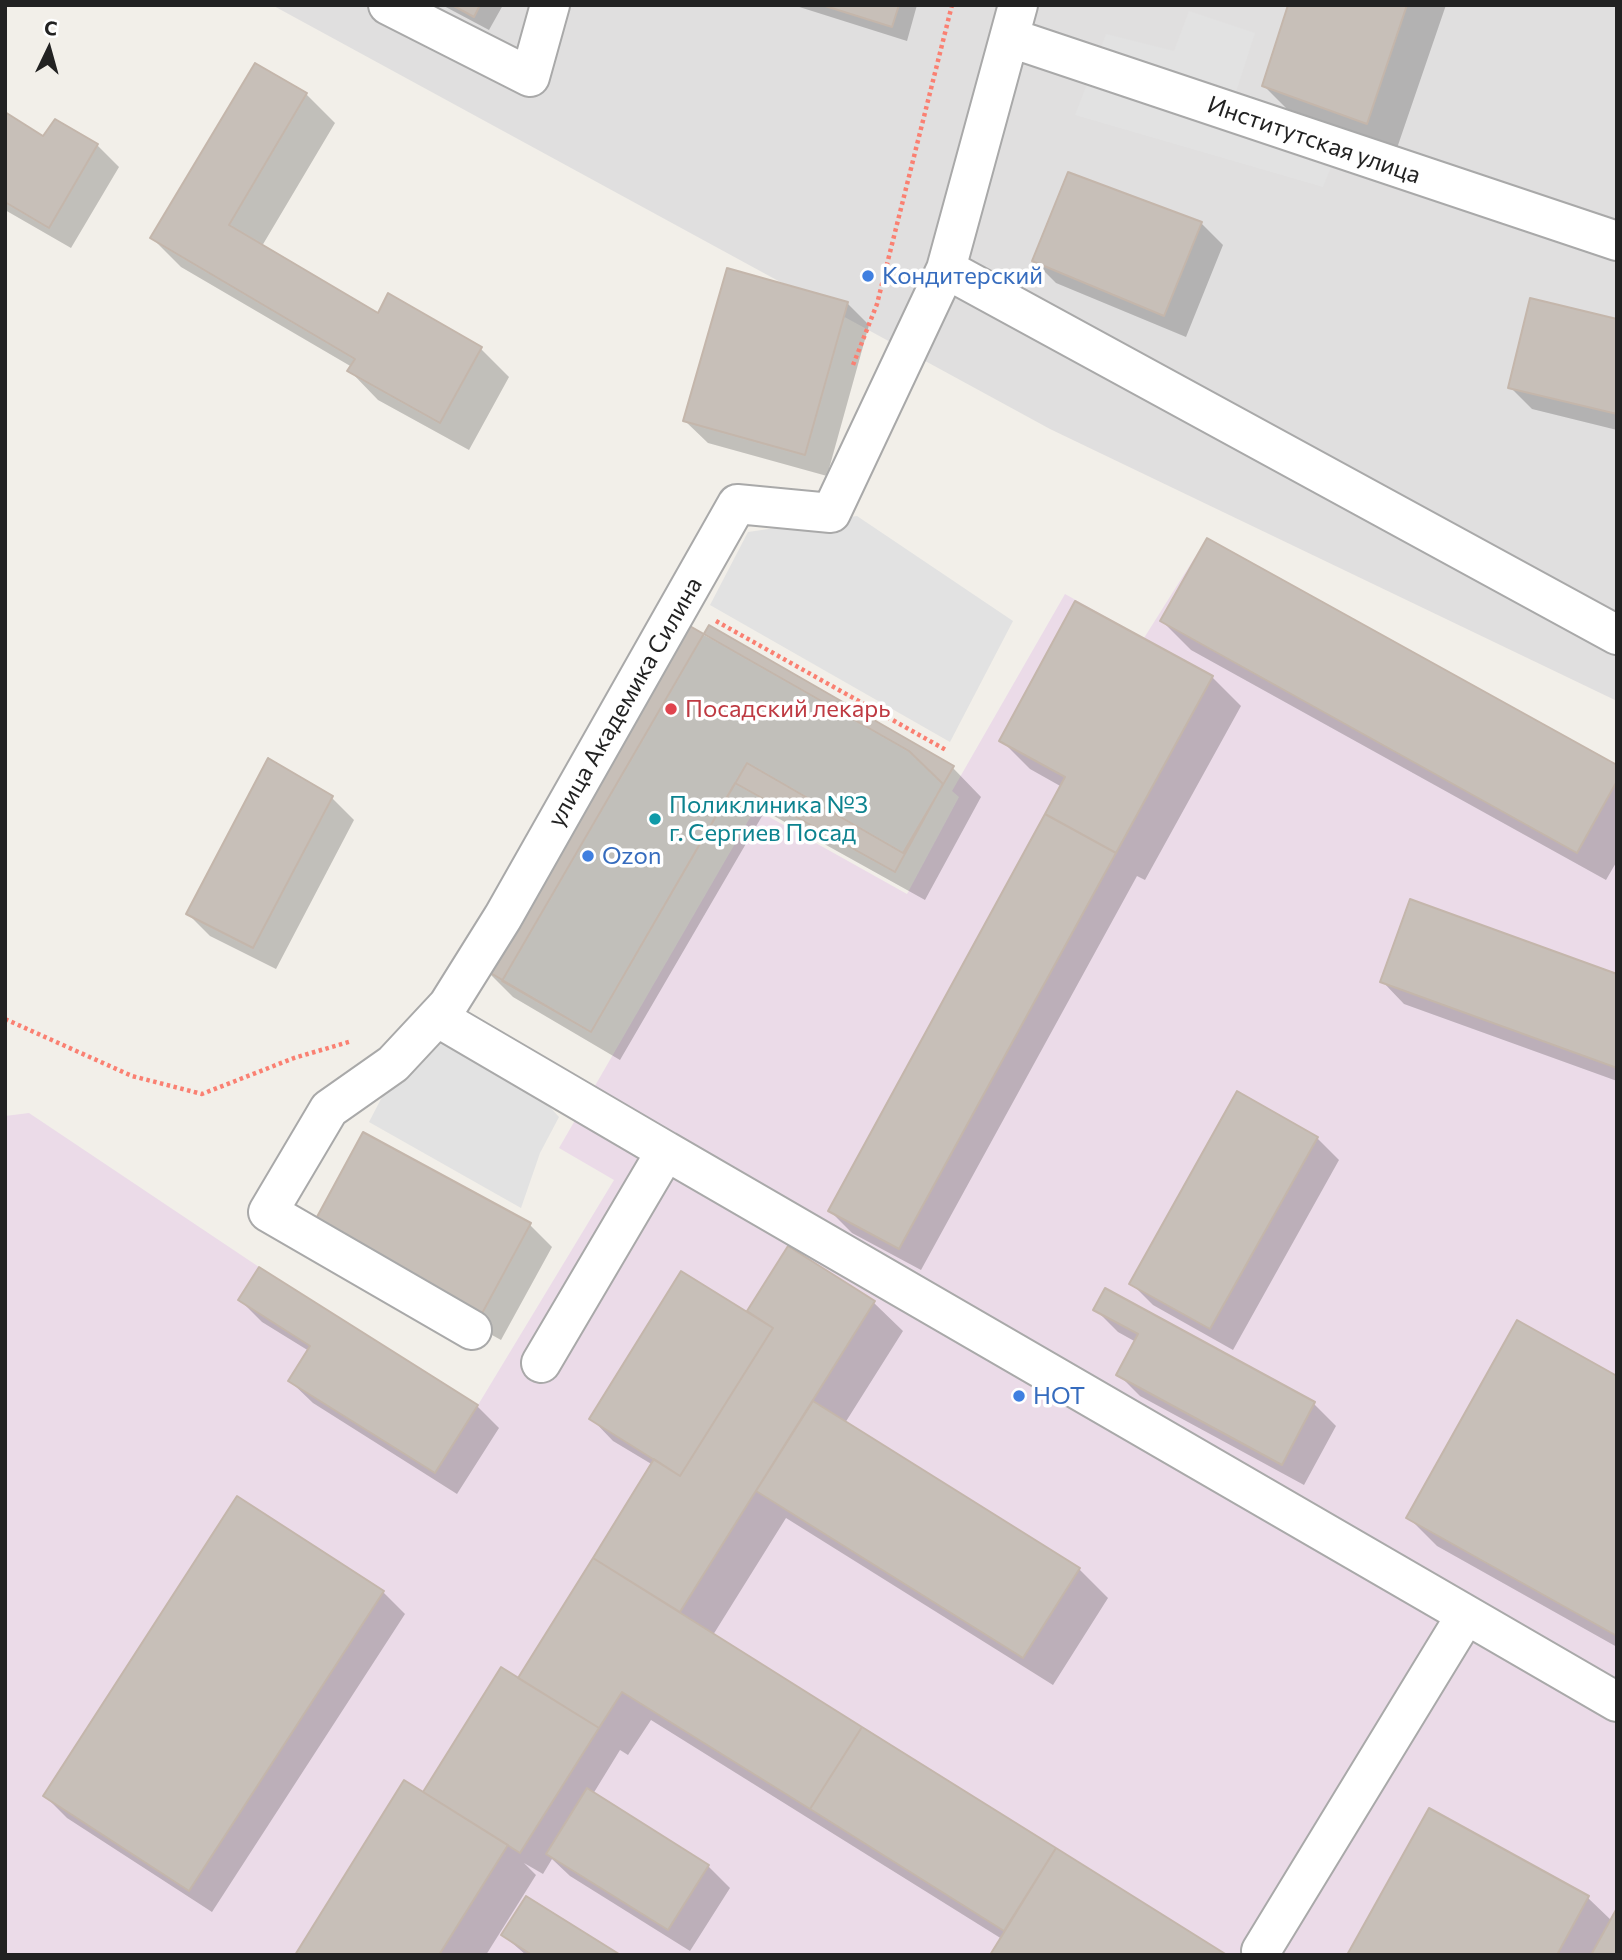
<!DOCTYPE html>
<meta charset="utf-8">
<style>
body{margin:0}
#map{position:relative;width:1622px;height:1960px;overflow:hidden;background:#f2efe9;font-family:Commissioner,sans-serif}
canvas{display:block}
.frame{position:absolute;inset:0;border:7px solid #222;pointer-events:none}
.north{position:absolute;left:14px;top:14px;width:70px;height:70px;-webkit-text-stroke:5px #fff;paint-order:stroke;rotate:5deg;font-size:19px;font-weight:700;line-height:28px;text-align:center;color:#222}
.north::after{content:'';display:block;margin:auto;width:24px;height:32px;background:#222;clip-path:polygon(50% 0,100% 100%,50% 72%,0 100%)}
</style>
<div id="map">
<canvas width="1622" height="1960"></canvas>
<div class="frame"></div>
<div class="north">С</div>
</div>
<script>
const g = document.querySelector('canvas').getContext('2d');
g.lineJoin = 'round';
function paint(path, color) { g.fillStyle = color; g.fill(path, 'evenodd'); }
const shape = rows => new Path2D(rows.map(r => 'M' + r).join(''));
function stroke(path, color, width, dash) { g.strokeStyle = color; g.lineWidth = width; g.lineCap = dash ? 'butt' : 'round'; g.setLineDash(dash || []); g.stroke(path); }
function label(font, color, halo, rows, align = 'center') {
  g.font = font + ' Commissioner,sans-serif'; g.lineWidth = 7; g.setLineDash([]); g.textBaseline = 'middle'; g.strokeStyle = halo; g.fillStyle = color; for (const [text, x, y, turn = 0] of rows) {
    g.save(); g.translate(x, y); g.rotate((+turn || 0) * Math.PI / 180); g.textAlign = isNaN(turn) ? turn : align; if (halo) g.strokeText(text, 0, 0); g.fillText(text, 0, 0); g.restore();
  }
}
paint(shape([
 [272,5,1617,5,1617,701,1050,429]
]), '#e0dfdf');
paint(shape([
 [1207,538,1617,765,1617,1955,5,1955,5,1116,29,1113,259,1267,478,1405,614,1180,559,1148,755,809,907,894,959,797,952,791,1065,594,1144,638]
]), '#ebdbe8');
paint(shape([
 [1189,11,1255,33,1230,111,1339,148,1323,187,1075,115,1106,34,1174,51],
 [857,516,1013,621,950,742,710,605,748,532],
 [420,1024,484,1035,559,1117,540,1153,521,1208,369,1122]
]), '#e2e2e2');
paint(shape([
 [442,5,503,5,489,30],
 [793,5,917,5,907,41],
 [1290,5,1446,5,1396,151,1293,115,1264,86],
 [306,94,335,123,262,246,378,315,480,348,509,377,469,450,378,400,350,371,352,367,181,267,152,238],
 [5,114,43,138,97,145,119,167,71,248,5,210],
 [1201,223,1223,245,1186,337,1056,283,1034,261],
 [847,303,869,325,827,476,708,443,685,421],
 [1617,321,1617,430,1532,409,1510,387],
 [674,619,953,768,981,797,925,900,765,811,620,1060,513,997,484,968],
 [1162,621,1617,767,1617,861,1606,880,1191,650],
 [1212,677,1241,706,1145,880,1137,876,921,1270,852,1233,830,1211,1062,787,1030,769,1001,740],
 [269,761,332,798,354,820,276,969,210,936,188,914],
 [1617,976,1617,1081,1404,1004,1382,981],
 [1317,1138,1339,1160,1233,1350,1153,1305,1131,1283],
 [530,1225,552,1247,501,1340,336,1249],
 [789,1249,874,1303,903,1331,845,1423,1079,1569,1108,1598,1053,1685,786,1518,713,1635,1223,1955,1002,1939,651,1720,628,1755,620,1750,593,1794,708,1866,730,1888,690,1951,570,1876,552,1859,543,1874,524,1863,536,1875,486,1955,297,1955,430,1798,518,1680,653,1465,613,1441,591,1418,756,1318,750,1311],
 [240,1300,477,1406,499,1428,457,1494,313,1403,290,1381,309,1351,262,1322],
 [1096,1310,1314,1404,1336,1426,1304,1485,1140,1396,1118,1374,1136,1342,1118,1332],
 [1617,1378,1617,1647,1437,1546,1408,1517],
 [383,1592,405,1614,212,1912,67,1818,45,1796],
 [1430,1810,1588,1898,1612,1921,1617,1955,1349,1955],
 [503,1935,617,1955,526,1955]
]), '#0003');
const building = shape([
 [452,5,480,5,474,17,452,5],
 [822,5,899,5,892,27,822,5],
 [1288,5,1407,5,1367,124,1262,86,1288,5],
 [255,63,307,93,229,225,378,313,388,293,482,347,440,423,347,371,355,359,150,238,255,63],
 [5,112,43,136,55,119,98,144,49,228,5,202,5,112],
 [1068,172,1202,222,1164,316,1032,261,1068,172],
 [727,268,848,302,805,455,683,421,727,268],
 [1530,298,1617,319,1617,414,1508,388,1530,298],
 [1207,538,1617,765,1617,781,1577,853,1160,621,1207,538],
 [1075,601,1213,676,1116,853,1045,814,1065,777,999,741,1075,601],
 [674,617,909,751,943,784,895,872,735,783,591,1032,482,968,674,617],
 [709,625,954,766,903,853,747,763,591,1032,502,981,709,625],
 [268,758,333,796,253,948,186,914,268,758],
 [1045,814,1116,853,899,1249,828,1211,1045,814],
 [1410,899,1617,974,1617,1068,1380,982,1410,899],
 [1237,1091,1318,1137,1210,1329,1129,1284,1237,1091],
 [363,1132,531,1223,479,1319,311,1228,363,1132],
 [788,1246,875,1301,680,1612,593,1558,654,1459,680,1476,773,1328,747,1311,788,1246],
 [259,1267,478,1405,435,1473,288,1381,310,1346,238,1300,259,1267],
 [681,1271,773,1328,680,1476,589,1419,681,1271],
 [1105,1288,1315,1402,1282,1465,1116,1375,1138,1334,1093,1310,1105,1288],
 [1517,1320,1617,1376,1617,1636,1406,1518,1517,1320],
 [813,1401,1080,1568,1023,1658,756,1491,813,1401],
 [237,1496,384,1591,189,1891,43,1796,237,1496],
 [593,1558,862,1727,810,1809,622,1692,599,1728,518,1678,593,1558],
 [501,1667,599,1728,520,1853,423,1792,501,1667],
 [862,1727,1056,1848,1004,1931,810,1809,862,1727],
 [404,1780,508,1845,439,1955,295,1955,404,1780],
 [587,1788,709,1865,668,1930,546,1854,587,1788],
 [1429,1808,1589,1896,1557,1955,1347,1955,1429,1808],
 [1056,1848,1227,1955,990,1955,1056,1848],
 [526,1896,619,1954,619,1955,532,1955,501,1935,526,1896],
 [1617,1908,1617,1955,1591,1955,1617,1908]
]);
paint(building, '#c7bfb8');
stroke(building, '#c4b6ab', 2);
const minor = shape([
 [388,5,530,77,550,5],
 [1011,38,1617,241],
 [946,269,1617,635],
 [437,1017,666,1151,541,1363],
 [666,1151,1617,1702],
 [472,1330,268,1212,329,1109,393,1064,448,1005,503,917,737,504,831,513,946,269,1018,5],
 [1261,1951,1466,1615]
]);
stroke(minor, '#a9a9a9', 42);
stroke(shape([
 [853,365,877,304,952,5],
 [716,621,946,750],
 [5,1019,132,1076,202,1094,294,1058,352,1041]
]), '#fa8072', 4.5, [3.5, 3.5]);
stroke(minor, '#fff', 38);
for (const [x, y, r, color] of [
 [868,276,7,"#3f7fe0"],
 [671,709,7,"#e0444e"],
 [655,819,7,"#0f9aa8"],
 [588,856,7,"#3f7fe0"],
 [1019,1396,7,"#3f7fe0"]
]) { const dot = new Path2D(); dot.arc(x, y, r, 0, 2 * Math.PI); g.fillStyle = color; g.fill(dot); stroke(dot, '#fff', 2.5); }
label('24px', '#222', '#fff', [
 ["Институтская улица",1314,140,19],
 ["улица Академика Силина",625,702,-60]
]);
label('24px', '#366cbe', '#fff', [
 ["Кондитерский",882,276],
 ["Ozon",602,856],
 ["НОТ",1033,1396]
], 'left');
label('24px', '#be3a42', '#fff', [
 ["Посадский лекарь",685,709]
], 'left');
label('24px', '#0d838f', '#fff', [
 ["Поликлиника №3",669,805],
 ["г. Сергиев Посад",669,833]
], 'left');
</script>
